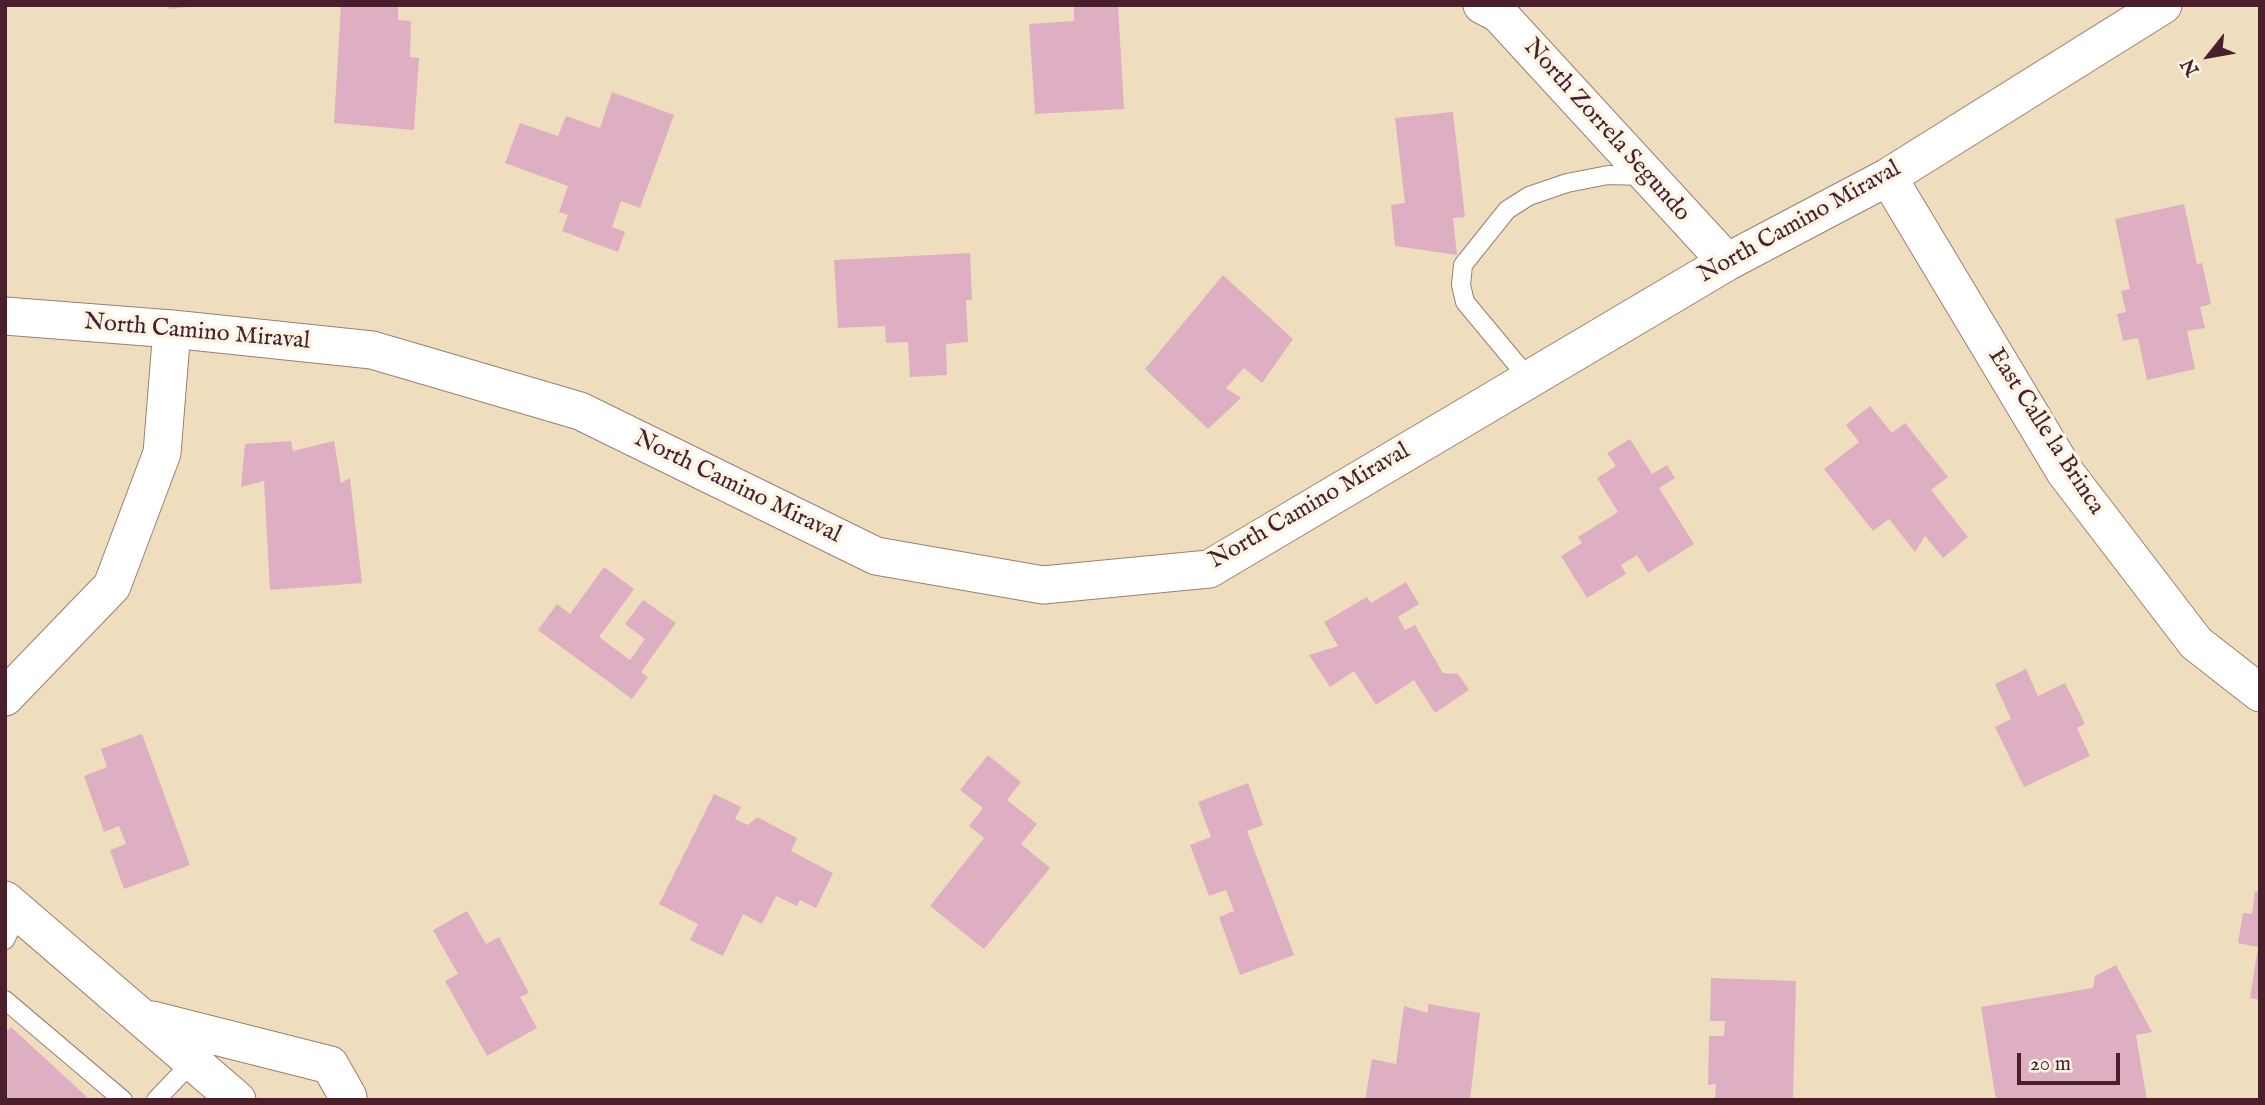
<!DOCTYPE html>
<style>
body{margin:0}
#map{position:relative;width:2265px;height:1105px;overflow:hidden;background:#efdebd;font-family:"IM FELL English",serif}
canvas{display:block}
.frame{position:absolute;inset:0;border:7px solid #4a1f2b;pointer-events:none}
.north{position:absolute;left:2174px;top:21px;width:70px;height:70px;-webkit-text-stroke:5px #fcf5e5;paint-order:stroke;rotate:239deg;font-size:19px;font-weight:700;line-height:28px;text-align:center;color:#4a1f2b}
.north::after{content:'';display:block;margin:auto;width:24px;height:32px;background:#4a1f2b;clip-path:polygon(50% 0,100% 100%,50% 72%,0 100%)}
.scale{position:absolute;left:2017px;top:1053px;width:103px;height:32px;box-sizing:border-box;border:4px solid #4a1f2b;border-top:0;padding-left:9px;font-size:21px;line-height:24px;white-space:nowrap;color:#4a1f2b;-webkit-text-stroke:5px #fcf5e5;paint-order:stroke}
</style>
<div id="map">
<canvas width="2265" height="1105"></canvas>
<div class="frame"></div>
<div class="north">N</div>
<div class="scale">20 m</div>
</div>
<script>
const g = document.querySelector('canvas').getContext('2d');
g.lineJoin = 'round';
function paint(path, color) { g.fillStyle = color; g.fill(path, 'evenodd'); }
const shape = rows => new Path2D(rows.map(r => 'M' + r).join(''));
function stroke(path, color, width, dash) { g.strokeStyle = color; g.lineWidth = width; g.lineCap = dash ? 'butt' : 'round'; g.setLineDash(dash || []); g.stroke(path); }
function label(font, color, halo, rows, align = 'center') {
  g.font = font + ' "IM FELL English",serif'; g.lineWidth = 7; g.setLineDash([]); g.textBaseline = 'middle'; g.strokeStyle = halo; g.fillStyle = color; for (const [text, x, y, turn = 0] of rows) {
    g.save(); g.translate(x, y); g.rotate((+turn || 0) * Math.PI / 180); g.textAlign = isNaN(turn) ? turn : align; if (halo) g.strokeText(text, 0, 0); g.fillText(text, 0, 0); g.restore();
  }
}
paint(shape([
 [169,5,187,5,187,7,169,9],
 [341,5,398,5,398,20,411,21,410,57,419,58,414,130,334,123],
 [1074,5,1118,5,1124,109,1035,114,1029,24,1074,21],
 [612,92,674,115,640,208,621,201,612,227,625,232,618,252,562,231,568,215,559,212,568,186,505,163,520,123,558,136,566,116,600,128],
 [1453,112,1465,217,1453,218,1457,255,1395,246,1391,205,1405,203,1395,118],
 [2184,204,2197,264,2202,263,2211,304,2200,307,2205,328,2187,331,2195,369,2147,380,2138,338,2123,341,2117,314,2126,312,2121,291,2130,289,2115,219],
 [970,253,972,300,966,300,968,342,946,344,947,375,910,377,908,342,886,343,885,326,838,328,834,260],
 [1223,275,1293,339,1262,383,1244,368,1226,388,1241,398,1208,429,1145,369],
 [1870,406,1892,433,1905,423,1948,477,1931,490,1968,537,1943,558,1925,536,1915,552,1889,519,1873,531,1824,469,1859,442,1846,425],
 [1630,439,1652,474,1667,465,1675,478,1659,488,1694,544,1648,573,1637,555,1621,565,1626,574,1587,598,1561,556,1582,543,1578,537,1618,512,1597,478,1616,466,1607,453],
 [291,441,293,451,334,441,341,483,350,478,362,583,270,590,264,481,241,487,245,444],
 [604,567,634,589,599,637,630,660,645,639,625,624,643,600,676,623,641,672,648,677,632,699,538,630,557,604,570,614],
 [1406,582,1419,604,1398,617,1405,630,1415,625,1443,673,1458,674,1469,690,1435,713,1414,680,1376,705,1354,671,1330,687,1309,655,1338,646,1324,622,1367,597,1371,603],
 [2026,669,2038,696,2065,683,2085,724,2077,728,2090,756,2024,787,1995,727,2011,719,1995,684],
 [142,734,190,865,124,889,110,850,126,844,119,826,104,832,84,776,107,767,101,749],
 [988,755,1021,782,1007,800,1037,824,1021,844,1050,868,984,949,930,906,984,838,969,826,983,808,960,790],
 [1248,783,1263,825,1247,831,1294,955,1240,975,1219,917,1234,911,1226,890,1209,896,1190,845,1211,837,1198,802],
 [714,794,741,807,735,819,748,825,757,817,797,838,791,851,833,873,816,908,800,900,797,906,776,896,762,924,743,914,723,956,690,940,698,924,659,904],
 [2255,891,2260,892,2260,1000,2250,998,2258,947,2238,943,2243,913,2252,914],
 [467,911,486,944,499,937,529,993,520,997,537,1028,487,1056,445,981,458,974,433,930],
 [2116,965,2152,1032,2136,1035,2147,1100,1996,1100,1981,1007,2093,988,2095,976],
 [1711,978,1796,981,1793,1100,1715,1100,1716,1084,1708,1085,1709,1036,1724,1036,1725,1021,1710,1021],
 [1428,1004,1480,1013,1470,1100,1365,1100,1372,1059,1396,1064,1404,1006,1428,1013],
 [11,1027,87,1097,84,1100,5,1100,5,1033]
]), '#deafc3');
const service = shape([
 [1529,379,1465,302,1461,285,1463,265,1507,210,1529,196,1567,183,1608,175,1645,176],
 [5,940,19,912],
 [5,1000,123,1100],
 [156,1100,193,1061]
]);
const minor = shape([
 [1482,5,1499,14,1727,262],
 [1888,177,2065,472,2196,643,2260,693],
 [5,316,172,329,372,350,580,411,876,556,1043,585,1209,569,1727,262,1888,177,2163,5],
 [5,697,112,586,162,453,172,329],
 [5,900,237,1100],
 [152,1020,330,1065,348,1097,348,1100]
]);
stroke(service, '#9c7e74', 20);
stroke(minor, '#9c7e74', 39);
stroke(service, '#fff', 18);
stroke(minor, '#fff', 37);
label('24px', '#4a1f2b', '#fcf5e5', [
 ["North Zorrela Segundo",1606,131,48],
 ["North Camino Miraval",1800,223,-29],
 ["North Camino Miraval",197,333,5],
 ["East Calle la Brinca",2045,432,57],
 ["North Camino Miraval",737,488,26],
 ["North Camino Miraval",1310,507,-30]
]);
</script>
